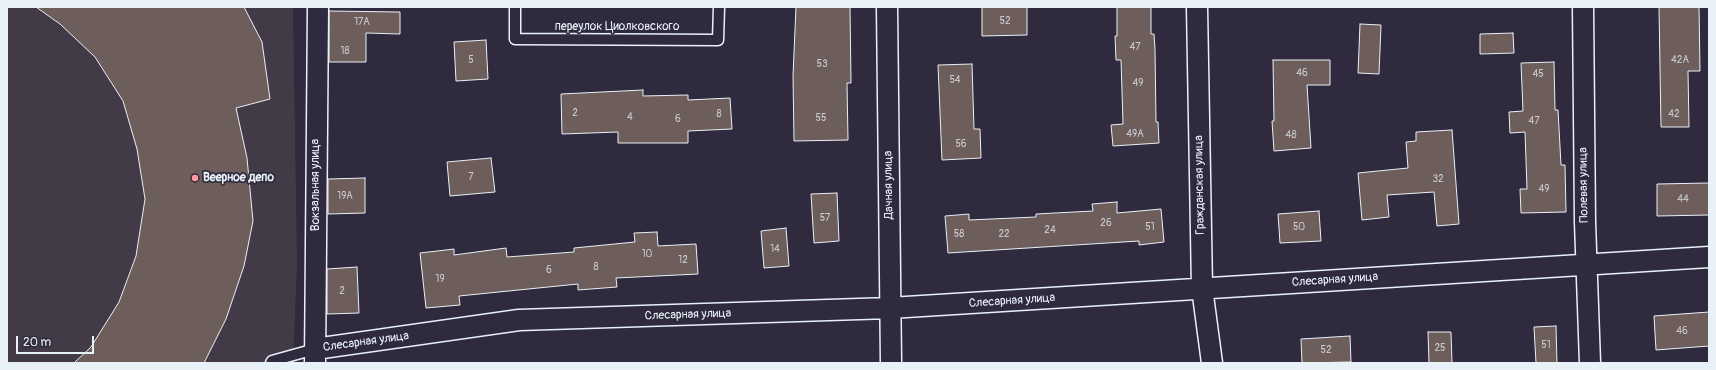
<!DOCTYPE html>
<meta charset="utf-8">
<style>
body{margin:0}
#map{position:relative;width:1716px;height:370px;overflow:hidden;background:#2f2a3d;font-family:Pangolin,sans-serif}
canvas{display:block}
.frame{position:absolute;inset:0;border:8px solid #e8f1f8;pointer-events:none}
.scale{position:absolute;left:16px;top:336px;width:78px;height:18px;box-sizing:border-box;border:2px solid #e8f1f8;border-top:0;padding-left:5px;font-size:12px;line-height:14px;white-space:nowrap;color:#e8f1f8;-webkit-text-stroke:3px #2f2a3d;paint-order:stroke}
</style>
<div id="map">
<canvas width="1716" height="370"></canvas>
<div class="frame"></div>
<div class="scale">20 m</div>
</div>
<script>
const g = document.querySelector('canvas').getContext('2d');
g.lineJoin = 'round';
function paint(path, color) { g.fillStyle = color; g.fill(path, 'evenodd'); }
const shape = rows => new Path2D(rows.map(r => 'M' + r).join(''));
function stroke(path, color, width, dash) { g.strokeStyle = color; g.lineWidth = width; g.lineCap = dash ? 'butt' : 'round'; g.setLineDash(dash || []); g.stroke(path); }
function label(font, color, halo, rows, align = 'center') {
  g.font = font + ' Pangolin,sans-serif'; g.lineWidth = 3.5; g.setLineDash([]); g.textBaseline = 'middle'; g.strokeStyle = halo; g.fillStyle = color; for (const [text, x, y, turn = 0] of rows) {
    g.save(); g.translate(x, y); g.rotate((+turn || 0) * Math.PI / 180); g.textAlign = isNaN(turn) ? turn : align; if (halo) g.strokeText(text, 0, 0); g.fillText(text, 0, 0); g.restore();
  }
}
paint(shape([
 [7,7,293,7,297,264,293,363,7,363]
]), '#423a46');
const building = shape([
 [36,7,244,7,262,42,270,99,236,108,247,158,253,221,244,266,226,319,204,363,74,363,91,347,119,302,136,256,145,199,137,149,123,101,95,57,60,24,36,7],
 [796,7,850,7,851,83,847,83,848,140,794,141,793,76,796,7],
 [982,7,1027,7,1027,35,982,36,982,7],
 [1117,7,1151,7,1151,34,1154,34,1155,49,1156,122,1158,122,1159,143,1113,146,1111,125,1123,124,1121,60,1116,60,1115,36,1117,36,1117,7],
 [1659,7,1699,7,1700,71,1688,71,1689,127,1661,127,1659,7],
 [329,11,400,12,400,34,366,33,366,62,329,62,329,11],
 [1360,24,1381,25,1379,74,1358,73,1360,24],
 [1513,33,1514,53,1480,54,1480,34,1513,33],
 [486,40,488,79,456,81,454,42,486,40],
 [1273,60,1330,60,1330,85,1307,85,1311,148,1274,151,1272,121,1274,121,1273,60],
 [1554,62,1555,110,1558,110,1561,165,1565,165,1566,212,1521,213,1520,189,1527,189,1525,132,1510,133,1509,112,1523,111,1521,63,1554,62],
 [972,64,974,129,980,129,981,158,942,160,938,65,972,64],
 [643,90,643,96,688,95,688,100,730,98,732,129,688,131,688,143,618,143,618,132,562,134,561,94,643,90],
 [1452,130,1459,224,1437,226,1434,192,1387,195,1389,217,1362,220,1358,173,1408,168,1406,142,1416,141,1416,132,1452,130],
 [491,158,495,192,450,196,447,162,491,158],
 [365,178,365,213,328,214,328,179,365,178],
 [1709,183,1709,215,1657,216,1657,184,1709,183],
 [837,193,839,241,814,243,811,194,837,193],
 [1117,202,1117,213,1161,209,1164,242,1139,245,1139,241,948,253,945,216,969,214,969,220,1036,217,1036,214,1093,211,1092,204,1117,202],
 [1319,211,1321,241,1280,243,1278,214,1319,211],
 [786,228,789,266,764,268,761,231,786,228],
 [657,232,658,246,696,244,698,274,616,278,617,287,578,290,578,284,459,296,460,305,426,308,420,253,454,249,454,255,506,248,507,257,574,252,574,248,635,242,634,233,657,232],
 [357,267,359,313,327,314,327,269,357,267],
 [1709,312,1709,346,1656,350,1654,316,1709,312],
 [1556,326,1557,363,1536,363,1534,327,1556,326],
 [1428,332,1451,332,1452,363,1429,363,1428,332],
 [1350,336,1351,362,1302,363,1301,339,1350,336]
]);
paint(building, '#6e5e5b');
stroke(building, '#e8f1f8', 1);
const service = shape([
 [515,7,515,39,718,40,719,7],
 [271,363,272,361,315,349]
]);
const minor = shape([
 [887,7,891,363],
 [1197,7,1202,288,1212,363],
 [1583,7,1585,222,1590,363],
 [315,349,519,320,890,308,1709,257],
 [315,363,318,7]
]);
stroke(service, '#e8f1f8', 13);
stroke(minor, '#e8f1f8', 23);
stroke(service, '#2f2a3d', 10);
stroke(minor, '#2f2a3d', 20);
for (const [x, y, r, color] of [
 [195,178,4,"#ff9aa2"]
]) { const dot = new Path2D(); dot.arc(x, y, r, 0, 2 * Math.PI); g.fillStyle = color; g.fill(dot); stroke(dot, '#2f2a3d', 1.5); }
label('10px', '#caccd1', null, [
 ["52",1005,21],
 ["17А",362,22],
 ["47",1135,47],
 ["18",345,51],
 ["5",471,60],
 ["42А",1680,60],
 ["53",822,64],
 ["46",1302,73],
 ["45",1538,74],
 ["54",955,80],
 ["49",1138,83],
 ["2",575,113],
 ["8",719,114],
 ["42",1674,114],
 ["4",630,117],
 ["55",821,118],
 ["6",678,119],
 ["47",1534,121],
 ["49А",1135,134],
 ["48",1291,135],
 ["56",961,144],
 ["7",471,177],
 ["32",1438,179],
 ["49",1544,189],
 ["19А",345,196],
 ["44",1683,199],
 ["57",825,218],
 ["26",1106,223],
 ["51",1150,227],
 ["50",1299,227],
 ["24",1050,230],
 ["58",959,234],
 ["22",1004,234],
 ["14",775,249],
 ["10",647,254],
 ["12",683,260],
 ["8",596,267],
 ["6",549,270],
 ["19",440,279],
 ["2",342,291],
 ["46",1682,331],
 ["51",1546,345],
 ["25",1440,348],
 ["52",1326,350]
]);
label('12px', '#e8f1f8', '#2f2a3d', [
 ["переулок Циолковского",617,27],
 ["Вокзальная улица",316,185,-90],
 ["Дачная улица",889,185,-91],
 ["Гражданская улица",1200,185,-91],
 ["Полевая улица",1584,185,-91],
 ["Слесарная улица",1335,280,-4],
 ["Слесарная улица",1012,301,-4],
 ["Слесарная улица",688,315,-2],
 ["Слесарная улица",366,342,-8]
]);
label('bold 12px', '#e8f1f8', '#2f2a3d', [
 ["Веерное депо",203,178]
], 'left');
</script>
